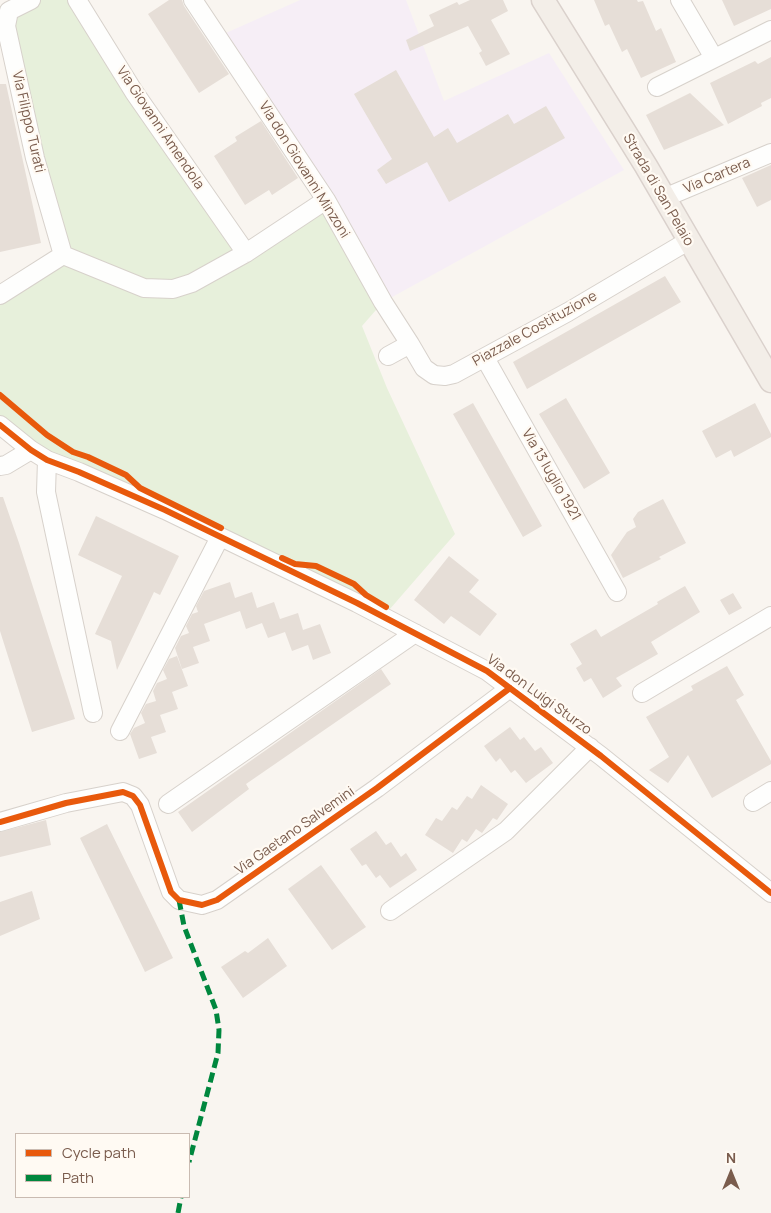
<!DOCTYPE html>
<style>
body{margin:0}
#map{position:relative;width:771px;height:1213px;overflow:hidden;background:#f9f5f0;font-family:Manrope,sans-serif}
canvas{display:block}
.legend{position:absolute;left:15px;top:1133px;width:175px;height:65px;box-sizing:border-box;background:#fffaf3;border:1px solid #cabbb1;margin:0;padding:6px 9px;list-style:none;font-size:15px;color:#7a5c4d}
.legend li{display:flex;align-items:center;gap:10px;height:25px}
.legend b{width:25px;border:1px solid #cabbb1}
.north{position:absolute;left:706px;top:1148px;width:50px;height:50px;-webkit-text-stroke:4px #fffaf3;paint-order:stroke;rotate:0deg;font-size:14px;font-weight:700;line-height:20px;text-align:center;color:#7a5c4d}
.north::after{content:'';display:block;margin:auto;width:18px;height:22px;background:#7a5c4d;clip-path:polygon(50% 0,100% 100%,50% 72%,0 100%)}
</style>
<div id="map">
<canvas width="771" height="1213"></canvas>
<ul class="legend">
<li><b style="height:6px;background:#e8590c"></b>Cycle path</li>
<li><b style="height:6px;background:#00873e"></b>Path</li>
</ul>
<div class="north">N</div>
</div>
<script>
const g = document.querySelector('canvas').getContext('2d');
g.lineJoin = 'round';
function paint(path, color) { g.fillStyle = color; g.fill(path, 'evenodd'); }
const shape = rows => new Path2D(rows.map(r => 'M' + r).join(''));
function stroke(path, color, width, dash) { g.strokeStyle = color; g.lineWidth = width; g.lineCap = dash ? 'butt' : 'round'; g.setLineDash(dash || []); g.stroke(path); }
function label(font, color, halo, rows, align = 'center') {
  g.font = font + ' Manrope,sans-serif'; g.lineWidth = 4.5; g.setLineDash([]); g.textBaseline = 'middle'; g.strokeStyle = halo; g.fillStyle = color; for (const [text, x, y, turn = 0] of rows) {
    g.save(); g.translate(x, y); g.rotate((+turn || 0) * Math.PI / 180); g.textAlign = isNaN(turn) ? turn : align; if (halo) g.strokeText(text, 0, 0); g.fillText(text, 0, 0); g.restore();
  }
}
paint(shape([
 [300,0,406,0,444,101,549,53,624,170,383,302,217,37]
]), '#f6eef6');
paint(shape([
 [31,0,77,0,245,251,326,200,383,302,362,326,387,388,455,534,383,617,47,460,0,418,0,295,63,255,6,26]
]), '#e7f0db');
paint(shape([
 [169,0,182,0,184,6,229,74,199,93,148,14],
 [470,0,503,0,508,11,491,20,510,54,486,66,479,53,482,51,468,26,410,51,406,40,434,26,429,15,457,2,459,5],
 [594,0,637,0,638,2,643,1,656,31,661,28,676,62,641,78,627,49,622,52,609,24,605,26],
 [722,0,771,0,771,9,734,26],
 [771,57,771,98,761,103,762,106,728,124,710,83,755,61,758,64],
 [396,70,434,137,448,128,457,143,508,114,514,124,546,106,565,138,449,202,427,162,386,184,377,170,392,159,354,94],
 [0,84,6,84,41,243,0,252],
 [690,93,724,125,664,150,646,115],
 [261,121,298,178,272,195,269,190,245,205,214,156,237,141,235,137],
 [771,165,771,200,757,207,742,178],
 [665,276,681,302,527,389,513,362],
 [566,398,610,473,584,489,539,414],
 [473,403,542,526,523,537,453,414],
 [755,403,771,434,771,437,734,457,731,450,716,458,702,431],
 [0,497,3,497,19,543,75,719,32,732,0,631],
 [663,499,686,543,659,557,661,559,623,578,611,555,627,532,636,527,633,519,638,512],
 [96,516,179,556,160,595,154,592,117,670,111,641,95,634,122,576,78,555],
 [449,556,479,580,469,592,497,614,480,636,451,616,444,624,414,600],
 [230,582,235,598,252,592,257,608,274,602,280,619,298,613,303,630,320,624,331,653,313,660,308,645,292,651,285,632,268,638,262,623,246,629,240,611,204,624,210,641,193,647,199,663,182,669,175,648,181,636,189,633,186,626,192,614,198,612,196,606,204,591],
 [685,586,700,612,651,642,658,654,616,678,622,686,603,698,591,678,584,682,576,668,582,664,570,644,596,629,601,637,658,604,657,602],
 [733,593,742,608,729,615,720,600],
 [177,656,188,686,172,692,178,709,160,715,166,732,151,737,157,753,139,759,130,734,134,728,145,723,141,713,146,704,156,701,153,691,157,683,167,679,163,670,169,659],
 [727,666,744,695,736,700,771,761,771,764,712,798,688,755,668,783,649,770,669,757,646,717,693,690,691,686],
 [381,669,391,684,246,784,249,789,192,832,178,812],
 [510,727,520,740,524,737,535,751,541,747,553,763,526,783,515,770,511,773,500,758,496,762,484,746],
 [481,785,508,804,497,820,493,818,482,833,476,829,467,842,462,839,453,853,425,835,436,818,442,821,452,807,457,810,467,796,472,799],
 [46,820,51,845,0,857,0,832],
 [107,824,173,958,145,972,80,838],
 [376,831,386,845,391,842,401,857,406,853,417,870,390,888,380,875,376,878,366,864,362,866,350,849],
 [321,865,366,927,332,950,288,889],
 [32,891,40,919,0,936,0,902],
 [268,938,287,966,243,998,221,967,245,951,248,953]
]), '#e6ded7');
const minor = shape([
 [31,0,9,11,6,26,35,158,63,255],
 [77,0,134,92,246,253],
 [193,0,326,200,383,302,410,344],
 [680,0,714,58],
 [657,87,771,30],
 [664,198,771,153],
 [0,295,63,255,144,288,173,289,192,283,246,253,326,200],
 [388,356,410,344,424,368,434,375,445,376,454,374,568,312,688,241],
 [485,358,617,592],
 [0,425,31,450,47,460,79,472,165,510,357,603,487,671,601,756,771,893],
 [47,460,46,492,93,713],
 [0,466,6,465,31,450],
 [642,693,771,616],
 [120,731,220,537],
 [753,802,771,791],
 [168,804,415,633],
 [0,822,66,803,123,792,133,796,140,805,171,892,179,900,202,905,217,900,377,788,510,688],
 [390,911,506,831,590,747]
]);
const major = shape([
 [543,0,646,166,771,381]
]);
stroke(minor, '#d7d1cb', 20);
stroke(major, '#dad1cc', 25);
stroke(minor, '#fefefd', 18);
stroke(major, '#f3eee8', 22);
stroke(shape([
 [179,900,184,926,216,1010,219,1030,218,1053,189,1162],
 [178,1213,181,1197]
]), '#00873e', 5, [10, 5]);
stroke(shape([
 [0,395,47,435,73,452,88,457,126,475,140,488,221,528],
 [0,425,31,450,47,460,79,472,165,510,357,603,487,671,601,756,771,893],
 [282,558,295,564,316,566,354,584,366,595,386,607],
 [0,822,66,803,123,792,133,796,140,805,171,892,179,900,202,905,217,900,377,788,510,688]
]), '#e8590c', 6);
label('14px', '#7a5c4d', '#fffaf3', [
 ["Via Filippo Turati",28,122,77],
 ["Via Giovanni Amendola",160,128,56],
 ["Via don Giovanni Minzoni",304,170,58],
 ["Via Cartera",717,176,-23],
 ["Strada di San Pelaio",658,190,60],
 ["Piazzale Costituzione",535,329,-29],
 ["Via 13 luglio 1921",551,475,60],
 ["Via don Luigi Sturzo",539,695,36],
 ["Via Gaetano Salvemini",295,831,-35]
]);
</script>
